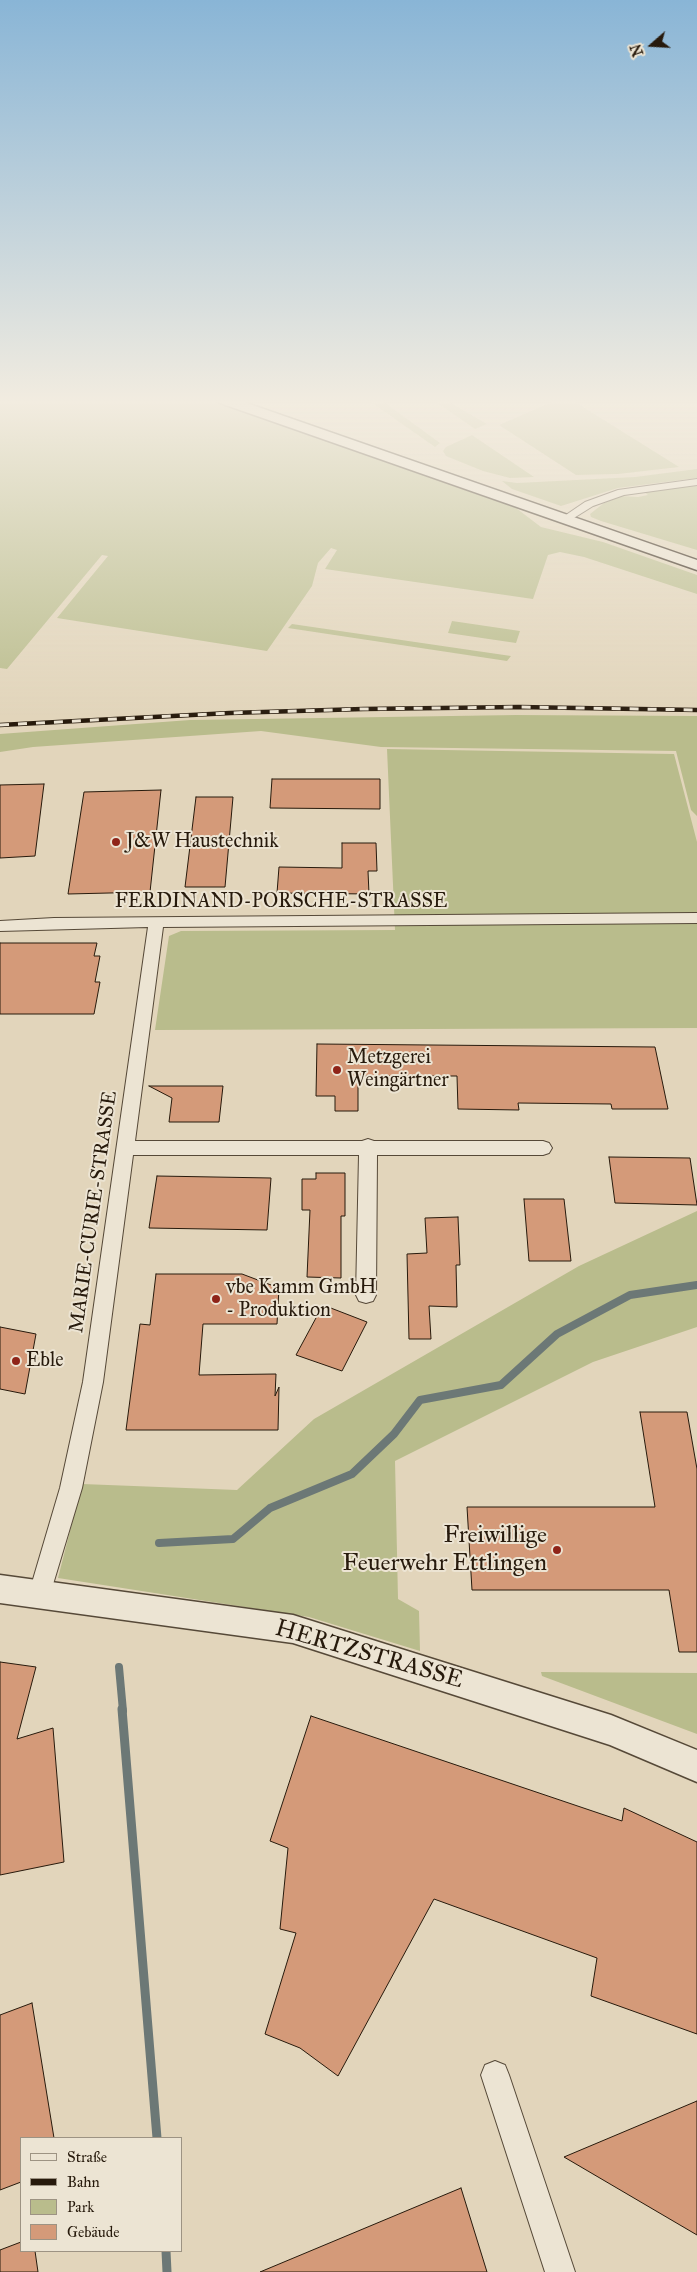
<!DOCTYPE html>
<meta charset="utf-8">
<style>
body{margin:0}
#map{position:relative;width:697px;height:2272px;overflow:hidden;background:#e2d5bb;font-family:"IM FELL Great Primer",serif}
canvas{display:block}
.legend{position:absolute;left:20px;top:2137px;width:162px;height:115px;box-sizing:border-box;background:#ece4d3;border:1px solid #9d9383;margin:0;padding:6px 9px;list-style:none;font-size:15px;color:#271a0c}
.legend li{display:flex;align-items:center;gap:10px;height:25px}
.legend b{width:25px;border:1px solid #9d9383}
.north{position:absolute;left:627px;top:20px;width:50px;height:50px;-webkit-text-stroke:4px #ece4d3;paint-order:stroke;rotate:251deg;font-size:14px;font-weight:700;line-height:20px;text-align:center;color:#271a0c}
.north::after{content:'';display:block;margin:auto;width:18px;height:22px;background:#271a0c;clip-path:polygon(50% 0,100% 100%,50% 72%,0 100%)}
</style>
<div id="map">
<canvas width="697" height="2272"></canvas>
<ul class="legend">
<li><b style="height:6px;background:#ece4d3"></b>Straße</li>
<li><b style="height:6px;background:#271a0c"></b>Bahn</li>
<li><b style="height:14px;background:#b9bc8c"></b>Park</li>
<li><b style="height:14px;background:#d49a79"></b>Gebäude</li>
</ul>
<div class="north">N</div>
</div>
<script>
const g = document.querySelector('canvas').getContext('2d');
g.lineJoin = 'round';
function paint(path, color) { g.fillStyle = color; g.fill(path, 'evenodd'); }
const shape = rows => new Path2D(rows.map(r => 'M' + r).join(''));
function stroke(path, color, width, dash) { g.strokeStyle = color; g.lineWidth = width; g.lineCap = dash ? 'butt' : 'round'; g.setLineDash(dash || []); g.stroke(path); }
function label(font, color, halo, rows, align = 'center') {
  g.font = font + ' "IM FELL Great Primer",serif'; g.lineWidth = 4; g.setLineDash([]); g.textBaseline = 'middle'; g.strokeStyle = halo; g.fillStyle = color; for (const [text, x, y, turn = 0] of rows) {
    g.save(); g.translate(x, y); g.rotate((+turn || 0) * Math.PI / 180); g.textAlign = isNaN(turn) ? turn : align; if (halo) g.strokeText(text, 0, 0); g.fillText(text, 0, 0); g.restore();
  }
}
paint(shape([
 [0,400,209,400,516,508,541,527,603,542,697,575,697,594,584,557,560,552,548,555,533,599,325,569,337,550,331,548,318,563,312,586,267,651,57,618,108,556,102,555,7,669,0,668],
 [368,400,381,400,440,443,435,447],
 [433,400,446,400,487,424,475,429],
 [572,400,679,467,618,474,576,475,499,425,554,401],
 [472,435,534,477,510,478,483,471,446,456,443,451,446,447],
 [697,469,697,478,618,488,561,506,512,489,502,481,517,483,635,477],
 [697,485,697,550,601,521,591,517,590,514,604,503,621,496,638,497,648,495,643,491],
 [452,621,520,631,516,643,448,633],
 [292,624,511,656,507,661,288,628],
 [516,715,697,716,697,816,691,810,676,751,381,747,261,731,33,747,0,752,0,734,190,720],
 [387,749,674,754,697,842,697,1028,155,1030,169,936,181,931,395,930],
 [697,1211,697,1327,593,1362,395,1461,398,1599,419,1611,420,1651,309,1617,58,1578,82,1484,237,1490,314,1419,579,1266],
 [541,1672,697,1673,697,1734,542,1676]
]), '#b9bc8c');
stroke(shape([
 [159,1543,233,1539,270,1508,352,1474,394,1434,420,1400,501,1385,557,1334,630,1295,697,1285],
 [119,1667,123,1711]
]), '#6c7876', 8);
stroke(shape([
 [122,1709,157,2138],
 [166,2251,167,2272]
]), '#6c7876', 9);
const building = shape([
 [272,779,380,779,380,809,270,808,272,779],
 [44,784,35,856,0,858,0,785,44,784],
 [161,790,150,892,68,894,84,792,161,790],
 [196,797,233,797,225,887,185,887,196,797],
 [342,843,376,843,377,871,368,871,369,894,277,893,279,867,342,868,342,843],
 [0,943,97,943,94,956,100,956,95,982,100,982,94,1014,0,1014,0,943],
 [317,1044,655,1047,668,1109,612,1109,611,1104,518,1103,519,1110,458,1109,457,1076,358,1076,358,1111,335,1111,335,1096,316,1096,317,1044],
 [149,1086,223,1086,219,1122,169,1122,172,1098,149,1086],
 [609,1157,690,1158,697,1205,615,1203,609,1157],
 [316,1173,345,1173,345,1216,341,1216,341,1278,307,1277,310,1210,302,1210,302,1179,316,1179,316,1173],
 [157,1176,271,1178,267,1230,149,1228,157,1176],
 [524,1199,564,1199,571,1261,529,1261,524,1199],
 [458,1217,460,1265,456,1265,457,1307,429,1306,431,1339,409,1339,407,1254,427,1253,425,1218,458,1217],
 [156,1274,242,1274,279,1288,277,1324,203,1324,199,1375,276,1374,275,1396,279,1387,278,1430,126,1430,140,1324,150,1325,156,1274],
 [323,1305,367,1322,342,1371,296,1355,323,1305],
 [0,1327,36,1334,25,1394,0,1389,0,1327],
 [640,1412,687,1412,697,1469,697,1652,679,1652,669,1590,472,1590,467,1507,655,1507,640,1412],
 [0,1662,36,1667,17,1739,53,1728,64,1862,0,1875,0,1662],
 [311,1716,622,1821,624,1808,697,1842,697,2034,591,1996,597,1958,434,1899,338,2076,300,2048,265,2034,296,1933,280,1929,288,1848,270,1841,311,1716],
 [32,2003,54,2138,21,2138,21,2182,0,2190,0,2015,32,2003],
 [697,2101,697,2235,564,2157,697,2101],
 [461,2188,487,2272,260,2272,461,2188],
 [21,2242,21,2251,35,2251,38,2272,0,2272,0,2250,21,2242]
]);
paint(building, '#d49a79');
stroke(building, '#271a0c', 1);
const minor = shape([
 [697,479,697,485,624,495,593,506,569,521,561,521,560,519,585,502,618,490,697,479],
 [697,913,697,923,163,927,135,1141,362,1141,368,1139,374,1141,543,1141,549,1143,552,1148,549,1153,543,1155,377,1155,376,1295,373,1301,366,1303,359,1301,356,1295,359,1155,133,1155,103,1382,82,1488,48,1601,40,1604,32,1601,29,1593,60,1488,83,1382,148,927,0,931,0,921,54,918,697,913],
 [495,2061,505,2065,509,2075,575,2272,545,2272,481,2075,485,2065,495,2061]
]);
const tertiary = shape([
 [0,1575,293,1615,611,1715,697,1750,697,1782,610,1745,293,1643,0,1603,0,1575]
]);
const secondary = shape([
 [218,400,238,400,697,560,697,570,220,403,218,400]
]);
stroke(minor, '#564938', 2);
stroke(tertiary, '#564938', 3);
stroke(secondary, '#271a0c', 3);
paint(minor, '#ece4d3');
paint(tertiary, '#ece4d3');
paint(secondary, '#ece4d3');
const rail = shape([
 [0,725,230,713,363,709,519,707,697,710]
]);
stroke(rail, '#271a0c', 4.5);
stroke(rail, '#ece4d3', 3, [9]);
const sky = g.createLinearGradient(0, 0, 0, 718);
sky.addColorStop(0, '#89b5d6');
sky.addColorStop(0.56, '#f2ece0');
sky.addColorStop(1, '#f2ece000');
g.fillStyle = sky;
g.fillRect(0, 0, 697, 718);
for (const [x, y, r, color] of [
 [116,842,5,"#8f2418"],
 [337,1070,5,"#8f2418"],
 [216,1299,5,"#8f2418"],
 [16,1361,5,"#8f2418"],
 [557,1550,5,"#8f2418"]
]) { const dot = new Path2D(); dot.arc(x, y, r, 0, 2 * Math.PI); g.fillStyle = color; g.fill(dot); stroke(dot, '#ece4d3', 2); }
label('20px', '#271a0c', '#ece4d3', [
 ["J&W Haustechnik",126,842],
 ["Metzgerei",347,1058],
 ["Weingärtner",347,1081],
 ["vbe Kamm GmbH",226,1288],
 ["- Produktion",226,1311],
 ["Eble",26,1361]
], 'left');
label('20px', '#271a0c', '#ece4d3', [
 ["FERDINAND-PORSCHE-STRASSE",281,902],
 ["MARIE-CURIE-STRASSE",94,1212,-82]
]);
label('24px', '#271a0c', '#ece4d3', [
 ["Freiwillige",547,1536],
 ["Feuerwehr Ettlingen",547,1564]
], 'right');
label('24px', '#271a0c', '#ece4d3', [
 ["HERTZSTRASSE",369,1655,16]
]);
</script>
